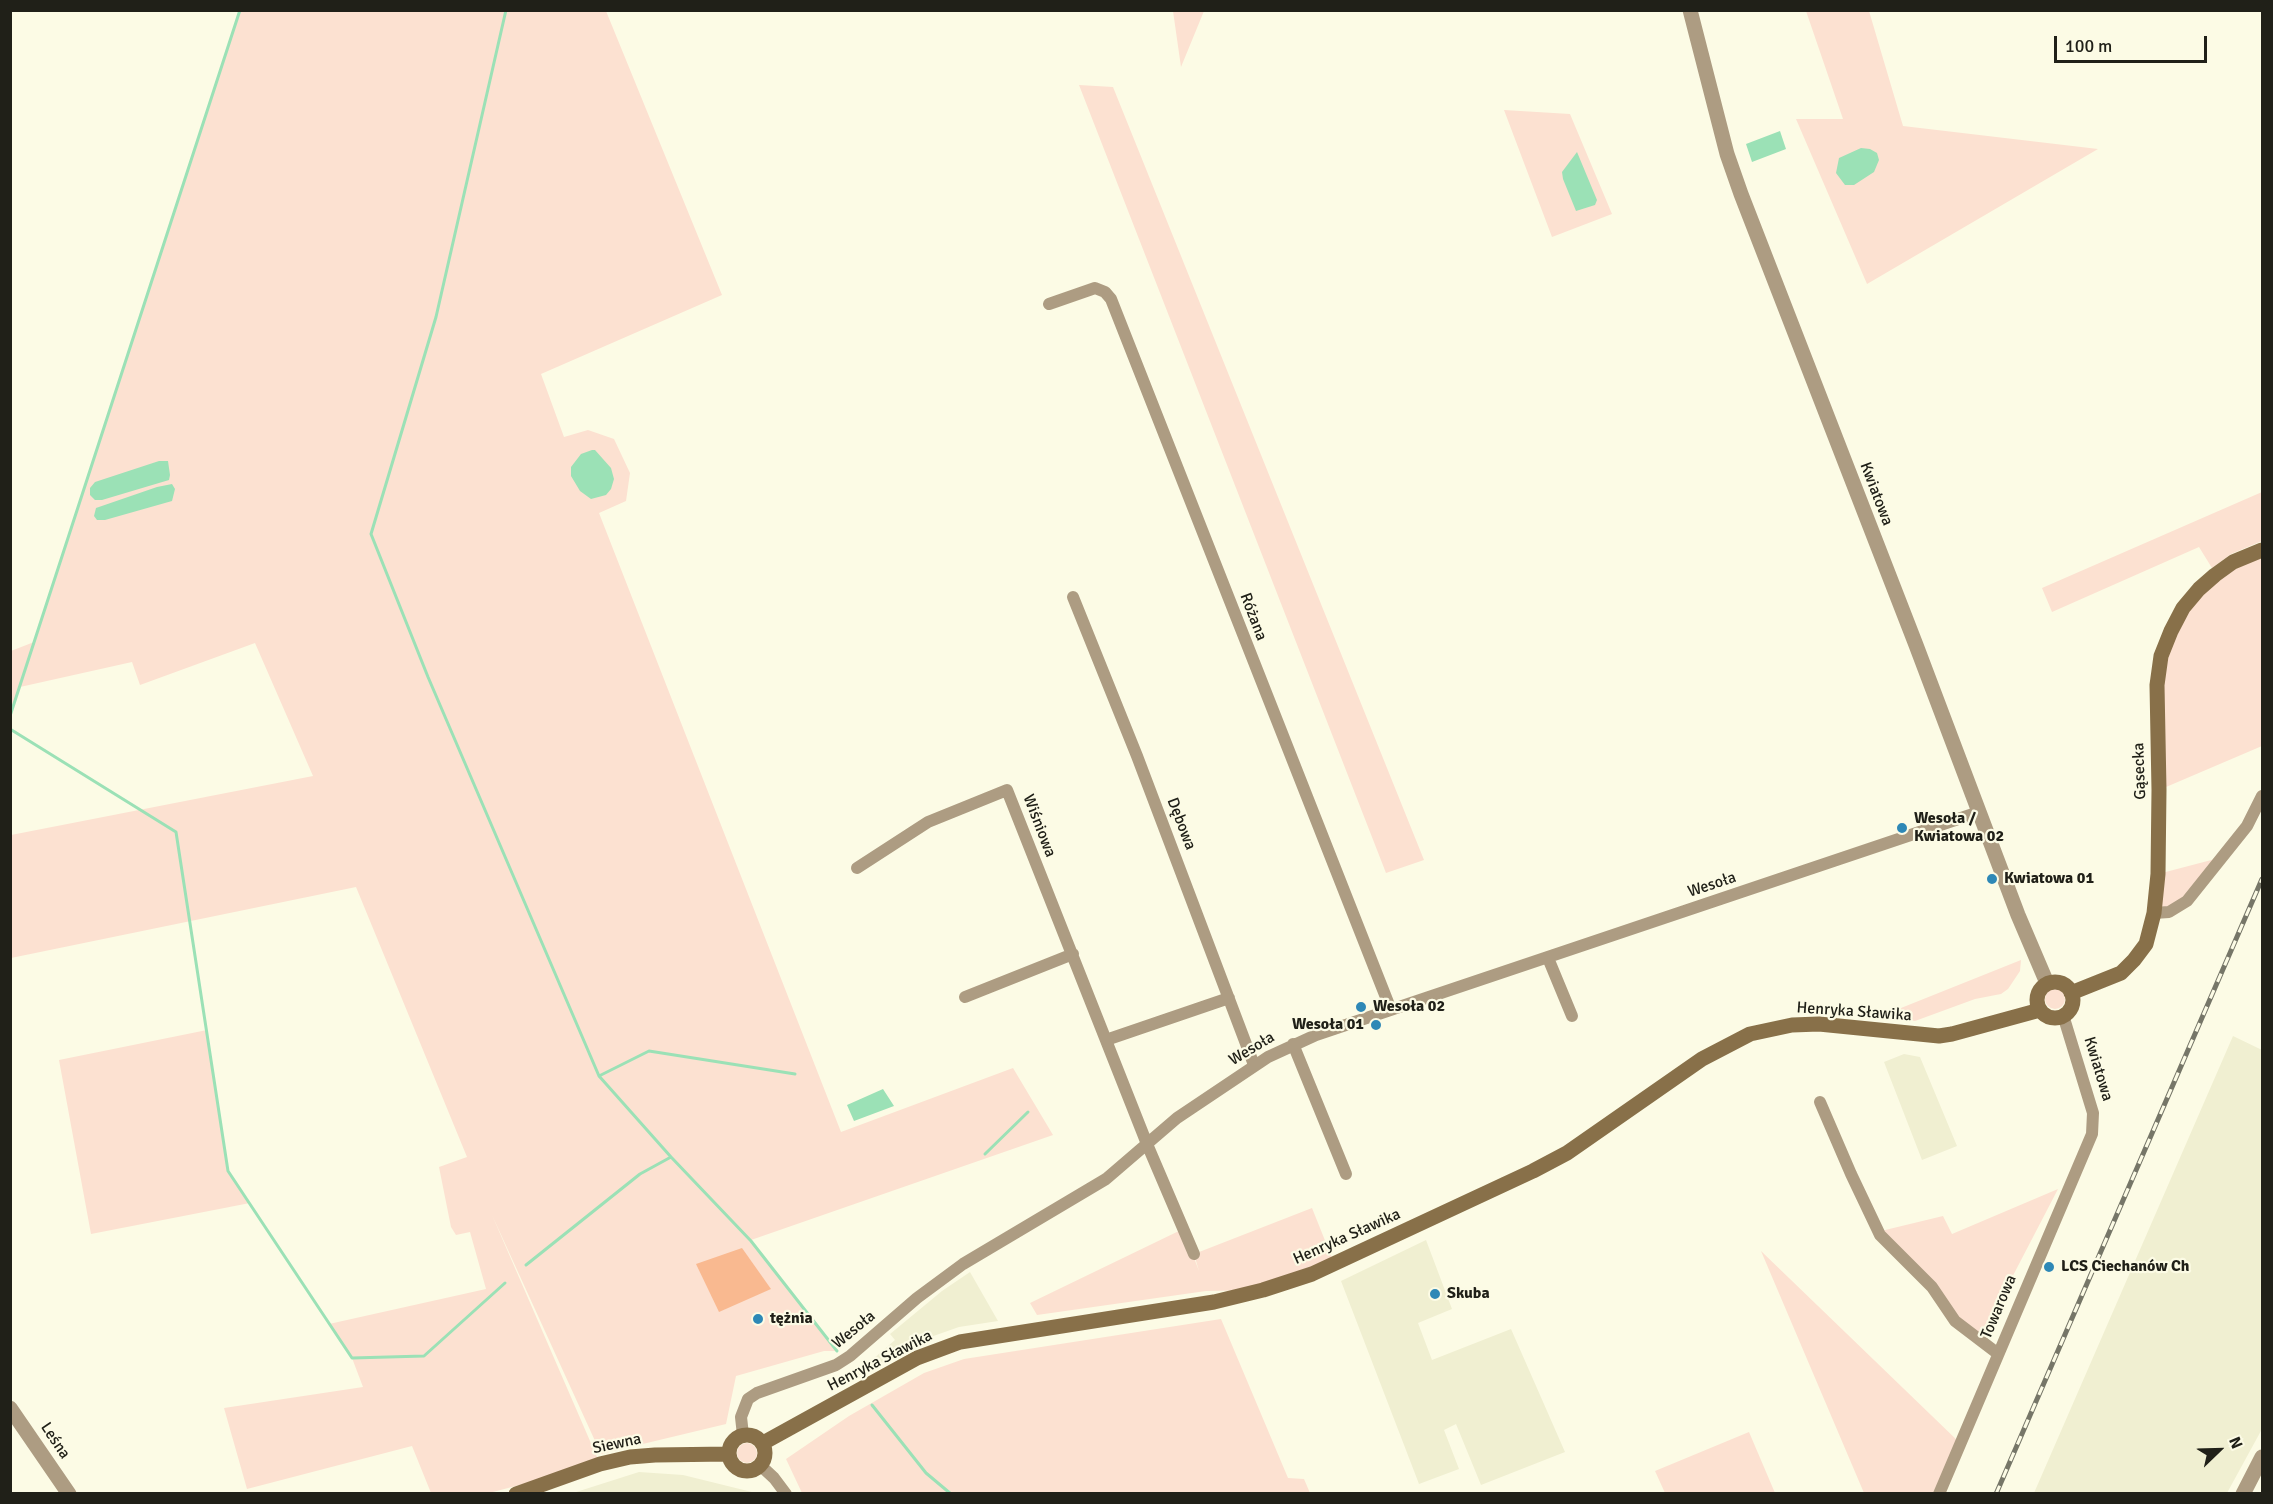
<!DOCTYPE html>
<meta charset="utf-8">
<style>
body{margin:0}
#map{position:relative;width:2273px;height:1504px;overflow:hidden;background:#fcfbe5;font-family:Signika,sans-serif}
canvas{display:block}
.frame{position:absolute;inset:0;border:12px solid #202018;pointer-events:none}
.north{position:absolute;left:2189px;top:1420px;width:60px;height:60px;-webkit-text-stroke:4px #fcfbe5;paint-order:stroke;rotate:67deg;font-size:16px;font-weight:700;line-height:24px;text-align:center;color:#202018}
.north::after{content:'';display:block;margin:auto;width:21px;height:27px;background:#202018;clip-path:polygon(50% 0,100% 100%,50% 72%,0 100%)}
.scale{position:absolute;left:2054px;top:36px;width:153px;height:27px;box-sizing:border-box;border:3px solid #202018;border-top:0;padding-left:8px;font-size:18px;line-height:21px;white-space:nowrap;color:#202018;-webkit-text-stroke:4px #fcfbe5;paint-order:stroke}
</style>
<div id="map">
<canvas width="2273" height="1504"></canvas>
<div class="frame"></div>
<div class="north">N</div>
<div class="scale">100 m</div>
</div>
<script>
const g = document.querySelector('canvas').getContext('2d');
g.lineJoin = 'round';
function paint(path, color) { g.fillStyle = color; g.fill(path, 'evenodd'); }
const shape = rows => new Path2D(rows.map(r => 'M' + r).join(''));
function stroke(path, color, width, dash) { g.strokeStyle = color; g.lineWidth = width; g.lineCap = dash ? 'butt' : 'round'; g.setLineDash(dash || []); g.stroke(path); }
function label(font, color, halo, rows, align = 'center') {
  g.font = font + ' Signika,sans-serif'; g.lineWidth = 4.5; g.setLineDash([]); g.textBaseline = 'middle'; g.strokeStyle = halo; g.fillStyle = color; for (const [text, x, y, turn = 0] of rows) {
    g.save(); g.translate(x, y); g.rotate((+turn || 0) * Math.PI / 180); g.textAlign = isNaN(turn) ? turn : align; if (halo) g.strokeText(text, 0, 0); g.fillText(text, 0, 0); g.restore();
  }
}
paint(shape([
 [2233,1036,2262,1050,2262,1429,2227,1493,2034,1493],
 [1904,1054,1920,1057,1957,1146,1922,1160,1884,1062],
 [1426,1240,1452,1309,1418,1323,1432,1360,1511,1329,1565,1452,1481,1485,1456,1424,1444,1430,1459,1469,1419,1484,1341,1281],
 [970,1272,998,1321,959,1327,922,1340,858,1376,857,1373,895,1340,890,1334,942,1291],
 [639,1472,683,1475,756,1493,573,1493]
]), '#f0efd1');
paint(shape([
 [240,11,606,11,722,295,541,374,564,437,588,430,614,439,630,473,626,501,599,513,841,1132,1013,1068,1053,1135,751,1240,837,1351,824,1351,736,1376,726,1424,601,1454,492,1215,600,1464,489,1493,431,1493,412,1446,247,1489,224,1408,363,1387,352,1358,329,1324,486,1289,470,1232,456,1235,451,1227,439,1167,467,1157,356,887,11,958,11,835,313,776,255,643,140,685,132,662,20,687,11,716,11,651,34,642],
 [1173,11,1204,11,1181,67],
 [1806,11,1869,11,1903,126,2098,149,1867,284,1796,119,1843,119],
 [1079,85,1113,87,1424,860,1386,873],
 [1504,110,1570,114,1612,214,1552,237],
 [2262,492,2262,541,2231,554,2212,568,2199,547,2052,612,2042,588],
 [2262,550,2262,746,2159,790,2161,656,2199,589],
 [2219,858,2187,901,2154,913,2158,874],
 [2021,960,2020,971,2008,989,2001,994,1975,999,1915,1021,1881,1016],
 '2045 999a10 10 0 1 1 20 0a10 10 0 1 1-20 0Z',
 [207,1030,228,1171,250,1203,91,1234,59,1060],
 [2058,1189,1980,1339,1961,1322,1881,1231,1943,1216,1952,1234],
 [1312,1208,1334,1263,1263,1290,1206,1291,1037,1315,1030,1303,1183,1229,1199,1271,1194,1254],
 [1761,1251,1960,1443,1939,1493,1864,1493],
 [1221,1319,1288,1478,1304,1479,1310,1493,802,1493,786,1459,849,1416,924,1373,964,1359],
 [1749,1432,1775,1493,1665,1493,1655,1471],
 '737 1453a10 10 0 1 1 20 0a10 10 0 1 1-20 0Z'
]), '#fce1d1');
paint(shape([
 [742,1248,771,1289,719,1312,696,1264]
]), '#f9b990');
paint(shape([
 [1780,131,1786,149,1752,162,1746,144],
 [1861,148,1870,149,1877,153,1879,160,1874,172,1854,185,1845,185,1836,173,1839,158],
 [1577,152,1597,200,1595,205,1576,211,1563,179,1562,172],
 [592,450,595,450,611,468,614,479,611,489,606,495,591,499,580,491,571,476,571,467,581,454],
 [159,461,168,461,170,475,169,480,102,500,95,500,90,495,90,488,95,482],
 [172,484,175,489,172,501,105,520,97,520,94,516,96,508,157,487],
 [883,1089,894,1106,854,1121,847,1105]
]), '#9be1b6');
stroke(shape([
 [506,10,436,317,371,534,428,677,599,1076,671,1157],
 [10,716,240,10],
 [10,729,176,832,228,1171,352,1358,424,1356,505,1283],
 [599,1076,649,1051,795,1074],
 [985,1154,1028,1112],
 [526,1265,640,1174,671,1157,751,1241,837,1351],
 [872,1405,926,1473,951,1494]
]), '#9be1b6', 3);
stroke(shape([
 [1049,304,1095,288,1105,292,1111,299,1391,1010],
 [1073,597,1137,756,1254,1065],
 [857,868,928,822,1007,790,1147,1144,1194,1254],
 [2154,913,2169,912,2187,901,2247,826,2262,796],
 [1548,958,1572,1016],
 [965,997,1073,954],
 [1106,1040,1229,998],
 [1293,1044,1346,1174],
 [1820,1102,1851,1174,1880,1235,1932,1287,1955,1321,1997,1353],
 [743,1435,741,1417,748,1399,757,1393,836,1365,850,1356,917,1298,963,1264,1106,1179,1177,1118,1268,1057,1316,1035,1979,812],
 [760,1465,774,1478,786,1494],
 [1939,1494,2092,1134,2093,1113,2063,1015]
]), '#ad9c82', 12);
stroke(shape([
 [1690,10,1727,154,1741,194,1916,645,2018,915,2047,983],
 [10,1408,69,1494],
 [2243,1494,2262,1457]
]), '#ad9c82', 15);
stroke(shape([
 '2037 1000a18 18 0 1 1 36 0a18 18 0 1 1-36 0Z',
 [2071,993,2121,973,2134,960,2146,944,2154,913,2158,874,2159,790,2157,685,2161,656,2171,631,2183,608,2199,589,2215,575,2233,562,2262,550],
 '729 1453a18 18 0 1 1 36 0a18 18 0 1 1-36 0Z',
 [763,1443,917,1358,960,1342,1214,1302,1263,1290,1312,1274,1533,1171,1567,1153,1702,1059,1750,1034,1792,1025,1819,1024,1939,1036,1952,1034,2040,1010],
 [516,1494,600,1464,630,1457,655,1455,729,1454]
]), '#887049', 15);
const rail = shape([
 [1996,1494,2262,879]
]);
stroke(rail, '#767668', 5);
stroke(rail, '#fcfbe5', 3, [9]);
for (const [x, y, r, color] of [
 [1902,828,6,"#2e88b6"],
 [1992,879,6,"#2e88b6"],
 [1361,1007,6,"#2e88b6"],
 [1376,1025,6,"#2e88b6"],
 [2049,1267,6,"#2e88b6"],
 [1435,1294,6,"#2e88b6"],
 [758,1319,6,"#2e88b6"]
]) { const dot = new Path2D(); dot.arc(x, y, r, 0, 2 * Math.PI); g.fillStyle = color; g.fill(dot); stroke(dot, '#fcfbe5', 2); }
label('16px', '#202018', '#fcfbe5', [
 ["Kwiatowa",1876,494,69],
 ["Różana",1253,617,69],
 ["Gąsecka",2140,771,-92],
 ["Dębowa",1181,824,69],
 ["Wiśniowa",1039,826,69],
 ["Wesoła",1712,885,-18],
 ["Henryka Sławika",1854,1012,4],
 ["Wesoła",1252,1049,-31],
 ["Kwiatowa",2098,1069,73],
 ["Henryka Sławika",1347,1237,-24],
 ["Towarowa",1999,1307,-67],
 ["Wesoła",854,1330,-39],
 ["Henryka Sławika",880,1361,-27],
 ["Leśna",55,1441,56],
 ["Siewna",617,1444,-12]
]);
label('bold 16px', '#202018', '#fcfbe5', [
 ["Wesoła /",1914,819],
 ["Kwiatowa 02",1914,837],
 ["Kwiatowa 01",2004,879],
 ["Wesoła 02",1373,1007],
 ["Wesoła 01",1364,1025,"right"],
 ["LCS Ciechanów Ch",2061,1267],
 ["Skuba",1447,1294],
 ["tężnia",770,1319]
], 'left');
</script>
